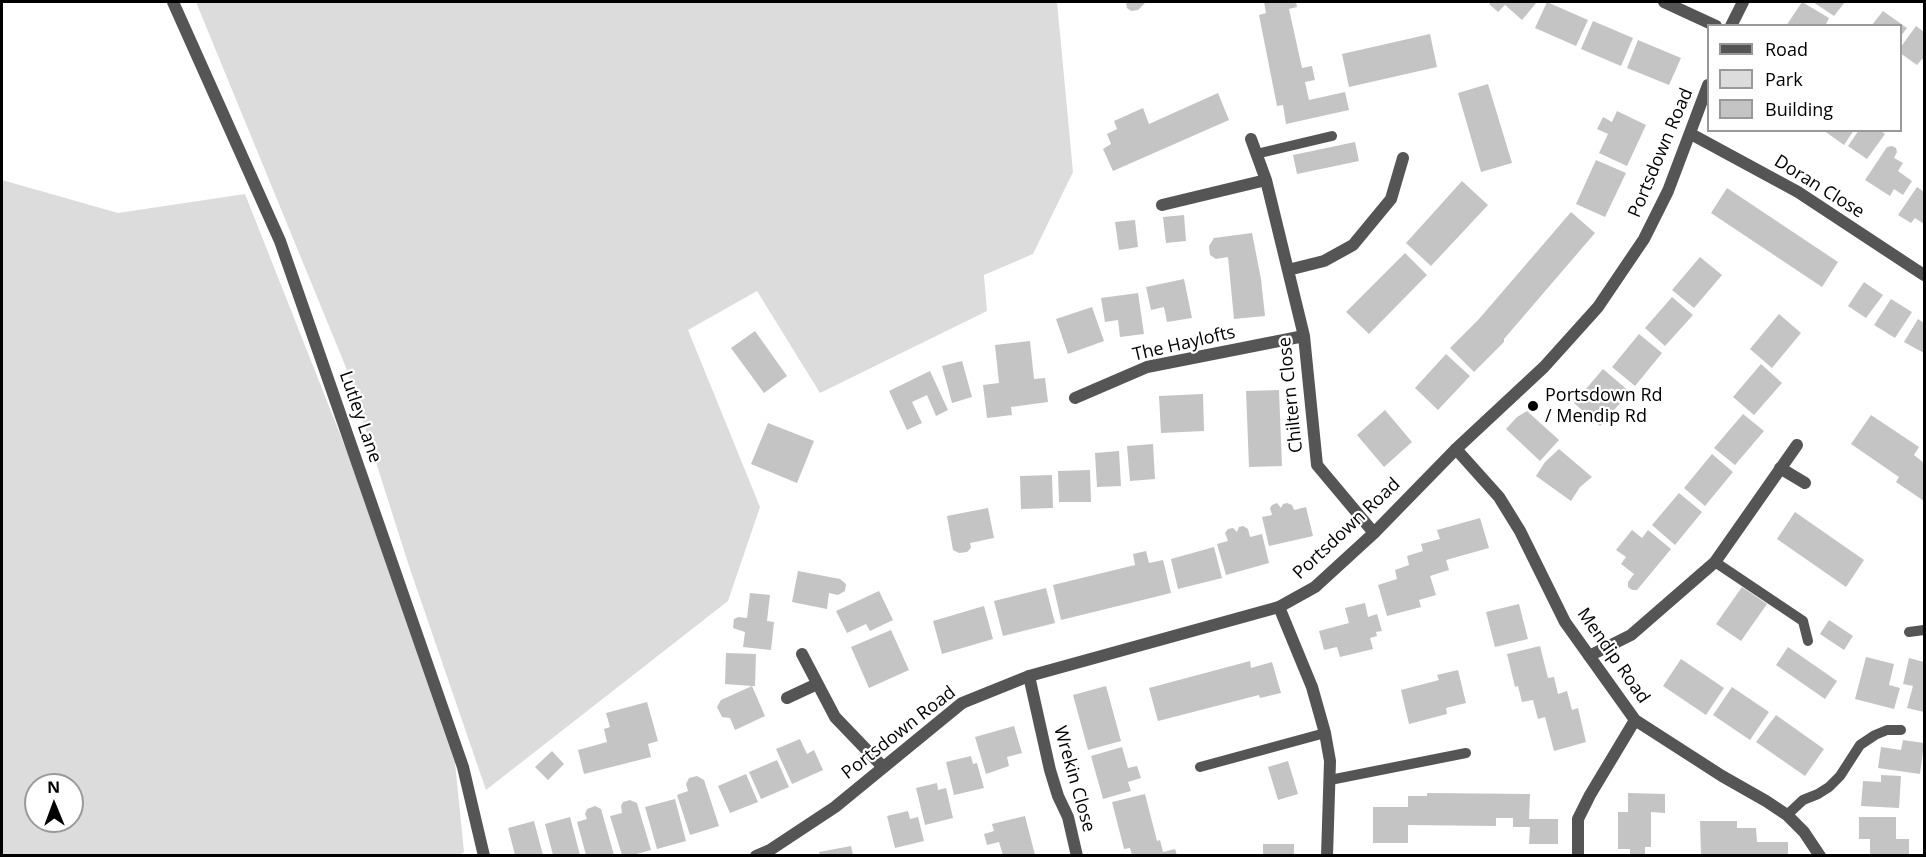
<!DOCTYPE html>
<style>
body{margin:0}
#map{position:relative;width:1926px;height:857px;overflow:hidden;background:#fff;font-family:"Open Sans",sans-serif}
canvas{display:block}
.frame{position:absolute;inset:0;border:3px solid #000;pointer-events:none}
.legend{position:absolute;left:1707px;top:24px;width:195px;height:108px;box-sizing:border-box;background:#fff;border:2px solid #999;margin:0;padding:8px 10px;list-style:none;font-size:18px;color:#000}
.legend li{display:flex;align-items:center;gap:12px;height:30px}
.legend b{width:30px;border:2px solid #999}
.north{position:absolute;left:24px;top:773px;width:60px;height:60px;box-sizing:border-box;background:#fff;border:2px solid #999;border-radius:50%;rotate:359deg;font-size:16px;font-weight:700;line-height:24px;text-align:center;color:#000}
.north::after{content:'';display:block;margin:auto;width:21px;height:27px;background:#000;clip-path:polygon(50% 0,100% 100%,50% 72%,0 100%)}
</style>
<div id="map">
<canvas width="1926" height="857"></canvas>
<div class="frame"></div>
<ul class="legend">
<li><b style="height:8px;background:#555"></b>Road</li>
<li><b style="height:16px;background:#dcdcdc"></b>Park</li>
<li><b style="height:16px;background:#c4c4c4"></b>Building</li>
</ul>
<div class="north">N</div>
</div>
<script>
const g = document.querySelector('canvas').getContext('2d');
g.lineJoin = 'round';
function paint(path, color) { g.fillStyle = color; g.fill(path, 'evenodd'); }
const shape = rows => new Path2D(rows.map(r => 'M' + r).join(''));
function stroke(path, color, width, dash) { g.strokeStyle = color; g.lineWidth = width; g.lineCap = dash ? 'butt' : 'round'; g.setLineDash(dash || []); g.stroke(path); }
function label(font, color, halo, rows, align = 'center') {
  g.font = font + ' "Open Sans",sans-serif'; g.lineWidth = 4.5; g.setLineDash([]); g.textBaseline = 'middle'; g.strokeStyle = halo; g.fillStyle = color; for (const [text, x, y, turn = 0] of rows) {
    g.save(); g.translate(x, y); g.rotate((+turn || 0) * Math.PI / 180); g.textAlign = isNaN(turn) ? turn : align; if (halo) g.strokeText(text, 0, 0); g.fillText(text, 0, 0); g.restore();
  }
}
paint(shape([
 [196,2,1057,2,1073,172,1033,254,984,275,987,311,820,393,757,291,688,330,760,507,728,601,486,790,409,566,345,365],
 [2,180,118,213,245,194,351,462,455,763,464,852,458,856,2,855],
 [36,785,72,785,72,821,36,821]
]), '#dcdcdc');
paint(shape([
 [1126,2,1144,2,1145,3,1138,10,1131,11,1127,8],
 [1264,2,1296,2,1297,7,1289,9,1302,68,1312,66,1315,80,1305,82,1309,100,1345,92,1349,110,1286,124,1283,105,1277,106,1259,15,1266,13],
 [1492,2,1537,2,1522,20,1505,5,1498,12,1489,4],
 [1547,2,1588,20,1576,46,1535,28],
 [1802,2,1829,18,1825,26,1786,26],
 [1813,2,1845,2,1834,16],
 [1883,11,1907,28,1900,37,1900,26,1871,26],
 [1593,21,1633,38,1621,66,1581,49],
 [1916,26,1924,32,1924,61,1922,59,1917,65,1900,53,1900,48],
 [1430,34,1437,67,1349,87,1342,54],
 [1638,40,1681,58,1669,85,1627,68],
 [1488,84,1512,163,1481,172,1458,93],
 [1218,93,1229,120,1113,171,1103,149,1111,144,1107,134,1117,129,1114,121,1143,108,1149,124],
 [1617,111,1646,125,1627,166,1599,153,1608,134,1597,129,1603,117,1612,122],
 [1823,130,1854,130,1844,145],
 [1859,130,1880,130,1885,134,1867,159,1848,146],
 [1355,142,1359,161,1297,174,1293,155],
 [1892,146,1896,148,1897,152,1894,158,1903,163,1898,171,1912,181,1903,195,1894,189,1890,196,1865,180,1887,147],
 [1596,160,1626,173,1605,217,1576,204],
 [1462,181,1488,205,1431,266,1406,243],
 [1917,187,1924,192,1924,224,1915,218,1911,223,1898,215],
 [1727,188,1838,262,1822,287,1711,213],
 [1571,212,1595,233,1504,339,1504,342,1474,372,1450,348,1479,319],
 [1184,215,1186,241,1166,243,1163,217],
 [1135,220,1138,247,1119,250,1115,222],
 [1252,233,1261,279,1265,316,1234,319,1228,257,1216,259,1210,255,1209,246,1214,238],
 [1405,253,1427,275,1369,334,1346,312],
 [1700,257,1722,275,1694,308,1672,290],
 [1184,279,1192,318,1167,322,1164,307,1151,310,1146,287],
 [1864,282,1883,295,1866,318,1848,306],
 [1138,293,1144,334,1120,337,1118,320,1105,322,1101,298],
 [1672,297,1693,315,1665,346,1645,328],
 [1891,299,1912,312,1895,338,1874,325],
 [1092,307,1104,341,1068,354,1056,319],
 [1779,314,1801,333,1772,368,1750,349],
 [1918,319,1924,323,1924,353,1904,342],
 [755,331,787,376,764,393,731,348],
 [1639,334,1662,353,1635,386,1612,367],
 [1030,341,1034,379,1045,378,1048,402,1011,407,1012,415,987,418,983,385,999,383,995,345],
 [1446,354,1470,376,1438,410,1415,388],
 [962,361,972,397,952,403,942,366],
 [1761,364,1782,383,1754,415,1733,397],
 [1603,369,1630,392,1600,426,1574,403],
 [930,371,948,410,936,416,927,395,912,402,922,423,907,430,889,391],
 [1279,390,1282,466,1249,467,1246,391],
 [1203,394,1204,431,1161,433,1159,396],
 [1385,410,1412,442,1384,467,1357,435],
 [1527,411,1559,440,1540,461,1506,429,1517,417],
 [1743,414,1764,431,1735,465,1714,448],
 [1871,415,1919,447,1914,455,1924,463,1924,501,1896,482,1899,477,1851,444],
 [768,423,814,441,797,483,751,464],
 [1153,444,1155,479,1130,481,1127,446],
 [1559,449,1592,477,1580,487,1571,501,1536,476,1545,462],
 [1119,451,1121,486,1097,487,1095,453],
 [1712,454,1733,472,1705,506,1684,488],
 [1090,470,1091,502,1059,502,1058,471],
 [1052,475,1053,508,1021,509,1020,476],
 [1679,493,1702,512,1675,545,1652,525],
 [1277,503,1281,508,1283,504,1287,503,1292,505,1294,510,1306,507,1313,536,1269,546,1262,517,1272,515,1270,508,1272,505],
 [988,508,994,538,970,543,971,548,967,552,959,553,953,550,947,516],
 [1795,512,1864,560,1846,587,1777,539],
 [1480,518,1489,548,1446,560,1449,570,1430,576,1436,595,1419,600,1421,607,1387,616,1378,585,1397,579,1395,570,1409,565,1407,556,1423,551,1421,544,1440,539,1437,530],
 [1243,526,1248,529,1250,537,1262,534,1269,563,1226,575,1217,544,1228,541,1225,533,1228,529,1233,528,1237,532,1239,527],
 [1632,530,1642,538,1648,530,1671,549,1637,590,1632,590,1628,587,1628,582,1634,574,1621,564,1626,557,1616,550],
 [1214,547,1222,578,1178,589,1171,559],
 [1146,551,1149,563,1163,560,1171,593,1061,620,1053,585,1135,565,1133,554],
 [798,571,840,579,846,584,845,591,838,595,829,593,827,609,792,602],
 [1742,587,1767,604,1741,641,1716,624],
 [1046,588,1055,623,1003,636,994,601],
 [879,591,893,620,870,631,866,624,847,633,836,611],
 [750,593,770,595,767,621,774,622,771,650,743,647,745,632,733,628,734,619,738,617,747,618],
 [1365,603,1368,617,1377,614,1382,631,1376,632,1377,636,1370,638,1373,649,1340,657,1337,647,1324,650,1319,631,1349,623,1345,608],
 [1519,604,1528,639,1495,647,1486,612],
 [984,606,993,639,942,654,933,621],
 [1829,620,1853,636,1844,650,1820,634],
 [891,630,909,670,869,688,851,647],
 [1540,646,1548,678,1554,677,1558,694,1567,691,1572,710,1578,708,1586,742,1554,751,1545,717,1538,719,1533,700,1522,702,1518,686,1515,687,1507,654],
 [1788,647,1837,681,1825,699,1776,665],
 [726,653,756,654,755,686,752,686,765,716,735,730,730,718,722,717,717,707,721,700,752,686,725,684],
 [1866,657,1894,664,1889,685,1900,688,1894,709,1855,699],
 [1909,658,1924,662,1924,712,1907,708,1913,686,1903,684],
 [1681,659,1724,688,1706,715,1663,686],
 [1250,661,1251,668,1272,662,1281,693,1260,698,1259,695,1158,721,1149,688],
 [1458,670,1466,703,1446,708,1447,714,1409,724,1401,690,1439,680,1437,675],
 [1106,686,1121,741,1088,750,1073,695],
 [1732,687,1769,712,1750,740,1713,715],
 [647,702,658,741,648,744,651,757,584,774,578,750,607,742,604,729,610,727,606,713],
 [1776,715,1824,749,1805,776,1756,742],
 [1014,726,1022,753,1007,757,1009,766,986,774,975,737],
 [800,739,807,754,814,750,823,770,792,784,776,749],
 [1903,740,1924,743,1920,774,1878,768,1881,747,1901,750],
 [1122,747,1128,768,1137,766,1141,778,1128,782,1131,791,1103,799,1091,756],
 [552,751,564,764,548,780,535,767],
 [971,756,973,764,977,763,984,788,954,795,946,762],
 [777,760,789,787,761,799,749,772],
 [1288,761,1298,794,1278,800,1268,767],
 [746,774,758,802,730,813,718,786],
 [1881,775,1901,776,1899,808,1861,806,1863,781,1881,782],
 [697,776,704,780,719,826,690,835,677,795,688,791,686,784,689,778],
 [937,783,938,790,946,788,953,818,925,825,916,788],
 [1427,793,1530,794,1529,819,1558,819,1558,844,1529,844,1530,827,1513,827,1513,818,1496,818,1496,826,1408,825,1408,843,1373,843,1373,807,1408,807,1408,796,1427,796],
 [1628,793,1665,794,1665,813,1651,812,1651,847,1645,847,1645,855,1630,855,1630,849,1618,849,1618,812,1628,812],
 [1145,794,1157,841,1160,840,1163,852,1175,849,1177,855,1132,855,1130,848,1124,849,1112,802],
 [675,799,686,841,657,849,645,807],
 [630,800,637,803,651,850,633,855,622,855,610,816,622,813,621,806,623,802],
 [595,806,601,809,614,855,586,855,577,822,587,819,585,814,587,809],
 [908,811,910,819,918,817,924,841,895,848,887,816],
 [1025,816,1035,855,1003,855,999,842,987,845,984,834,994,831,992,824],
 [570,817,580,855,553,855,545,824],
 [1859,817,1896,817,1896,839,1909,839,1909,855,1870,855,1870,839,1859,839],
 [534,821,543,855,515,855,508,828],
 [1700,821,1737,821,1737,828,1756,828,1757,842,1788,842,1788,855,1701,855],
 [1263,844,1294,844,1294,855,1263,855],
 [851,846,853,855,820,855,819,852]
]), '#c4c4c4');
stroke(shape([
 [1256,154,1332,136],
 [1715,562,1803,621,1808,641],
 [1909,632,1924,630],
 [1200,767,1325,733],
 [1330,780,1466,753],
 [1787,815,1803,800,1818,794,1829,787,1840,776,1860,745,1875,735,1887,730,1901,730]
]), '#555', 10);
stroke(shape([
 [1664,2,1716,26],
 [1691,134,1798,192,1924,275],
 [1251,139,1266,180,1304,336,1317,465,1374,533],
 [1162,205,1266,180],
 [1288,270,1324,261,1353,245,1391,199,1403,158],
 [1075,398,1147,367,1304,336],
 [1456,449,1499,497,1520,531,1565,622,1635,720,1722,776,1766,801,1787,815,1804,832,1820,856],
 [1780,468,1805,483],
 [1279,607,1312,687,1325,733,1330,761,1327,856],
 [802,654,835,717,883,767],
 [1589,656,1631,635,1715,562,1797,445],
 [1029,676,1050,770,1058,796,1068,817,1077,856],
 [787,698,817,684],
 [1578,856,1578,819,1590,795,1635,720]
]), '#555', 12);
stroke(shape([
 [173,2,280,241,463,767,484,856],
 [1731,26,1743,2],
 [756,856,770,850,835,807,962,703,1029,676,1279,607,1315,587,1374,533,1456,449,1544,367,1598,307,1644,239,1668,191,1708,85]
]), '#555', 12);
for (const [x, y, r, color] of [
 [1533,406,6,"#000"]
]) { const dot = new Path2D(); dot.arc(x, y, r, 0, 2 * Math.PI); g.fillStyle = color; g.fill(dot); stroke(dot, '#fff', 2); }
label('18px', '#000', '#fff', [
 ["Portsdown Road",1661,153,-67],
 ["Doran Close",1819,187,32],
 ["The Haylofts",1184,344,-13],
 ["Chiltern Close",1291,395,-96],
 ["Lutley Lane",360,417,71],
 ["Portsdown Road",1347,529,-43],
 ["Mendip Road",1613,656,55],
 ["Portsdown Road",899,733,-38],
 ["Wrekin Close",1074,779,74]
]);
label('18px', '#000', '#fff', [
 ["Portsdown Rd",1545,396],
 ["/ Mendip Rd",1545,417]
], 'left');
</script>
